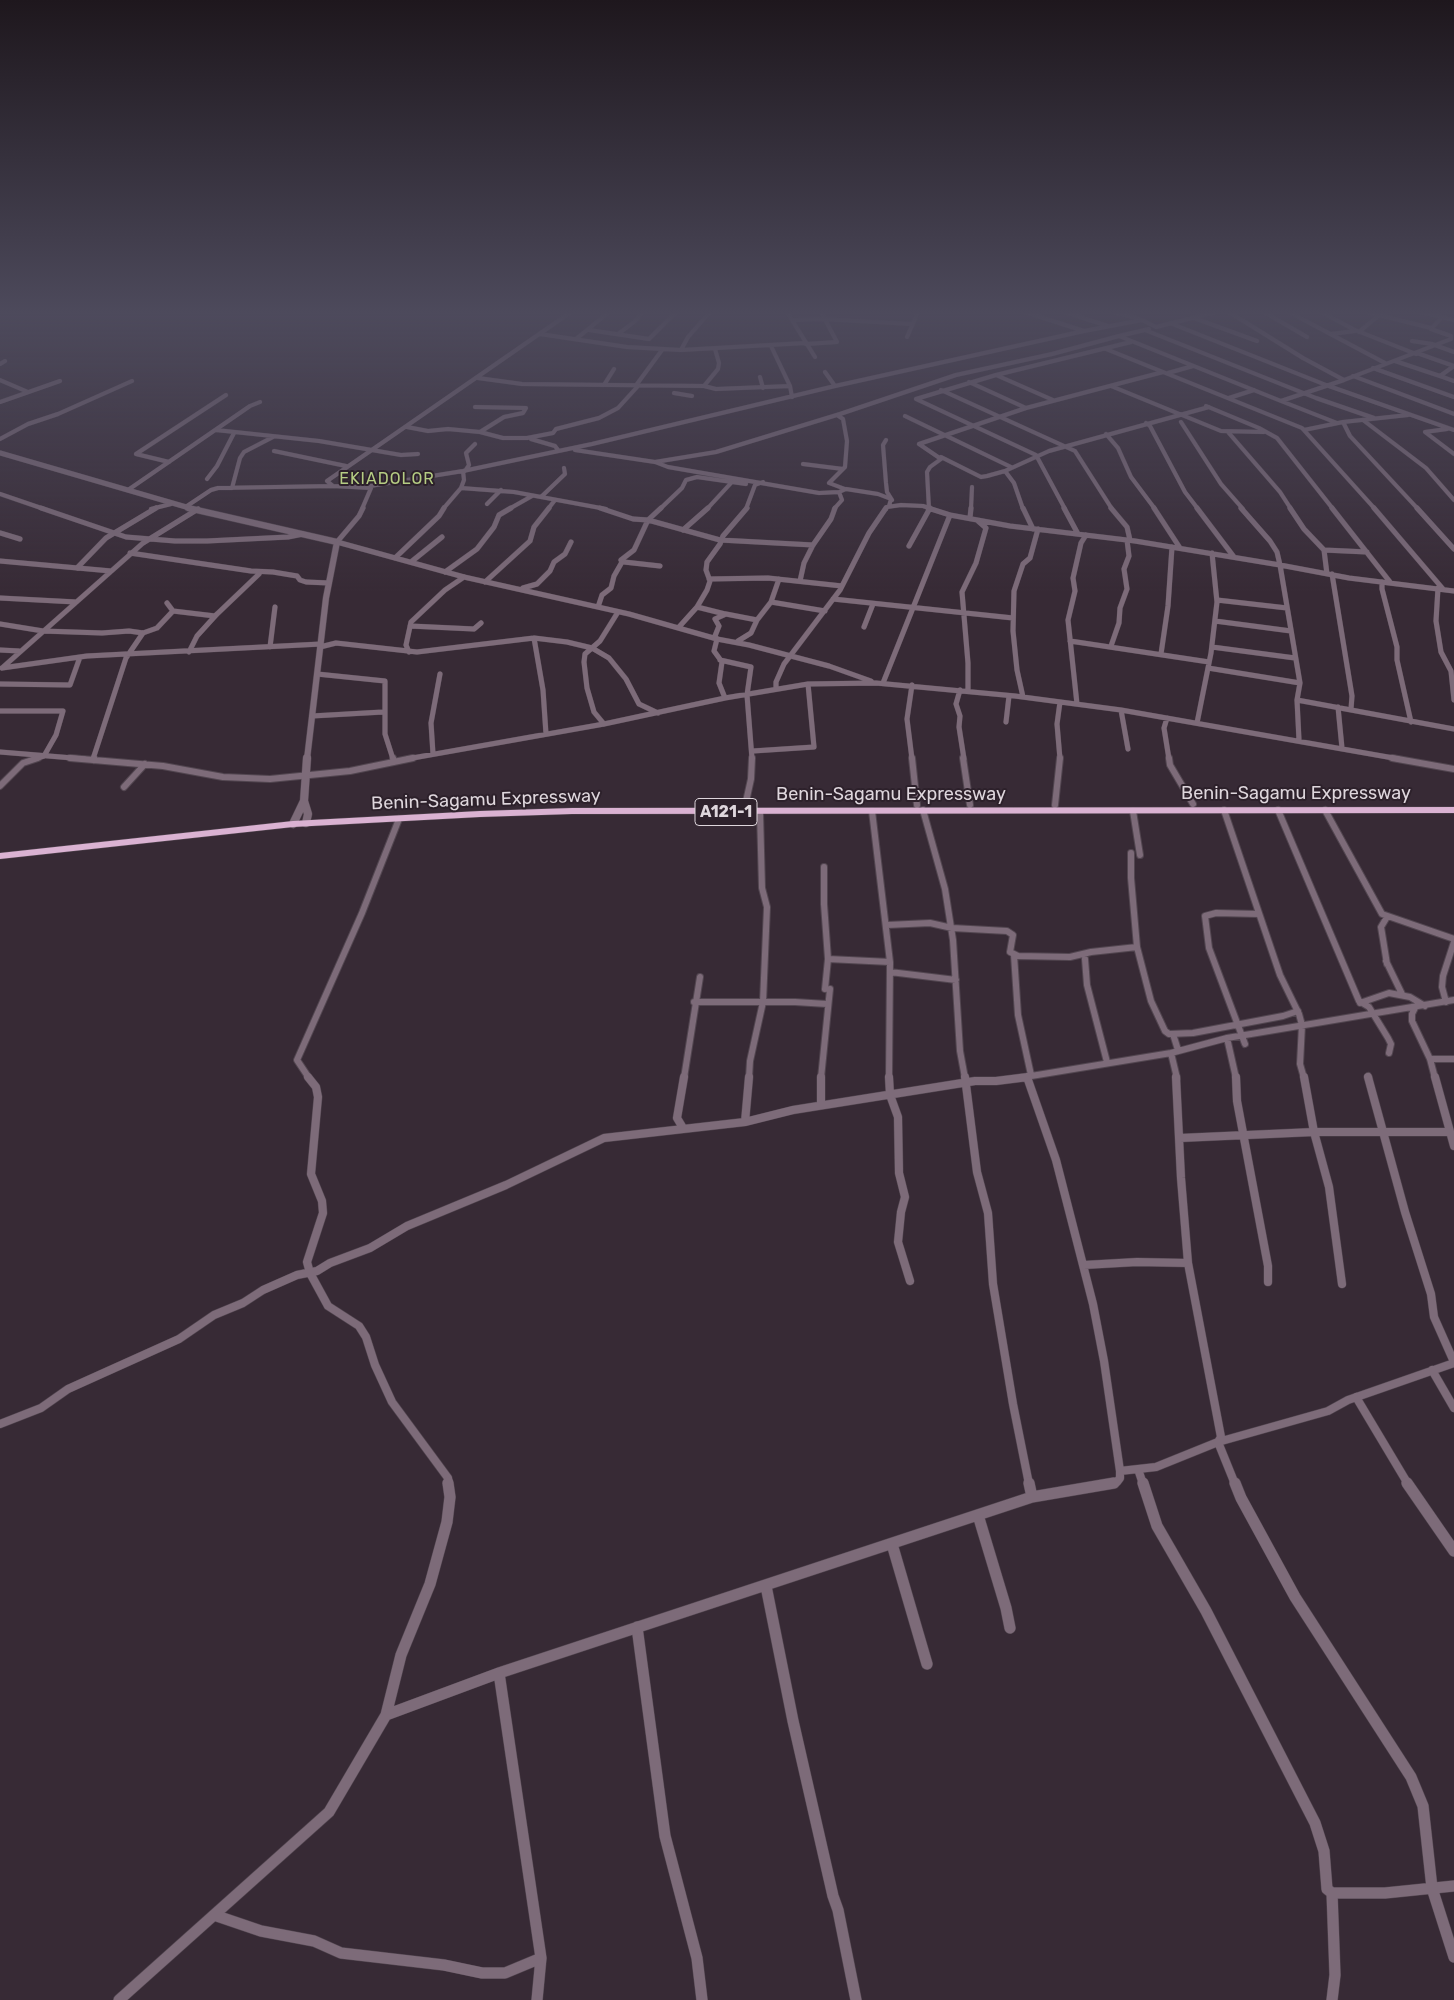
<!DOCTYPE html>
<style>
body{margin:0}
canvas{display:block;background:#372a35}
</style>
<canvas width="1454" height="2000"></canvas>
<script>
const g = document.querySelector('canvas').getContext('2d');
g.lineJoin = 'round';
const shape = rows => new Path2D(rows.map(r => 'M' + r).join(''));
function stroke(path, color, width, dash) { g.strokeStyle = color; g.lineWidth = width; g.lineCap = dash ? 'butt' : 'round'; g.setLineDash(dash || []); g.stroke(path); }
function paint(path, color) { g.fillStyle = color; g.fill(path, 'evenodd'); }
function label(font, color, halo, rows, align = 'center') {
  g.font = font + ' Rubik,sans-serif'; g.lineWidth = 4; g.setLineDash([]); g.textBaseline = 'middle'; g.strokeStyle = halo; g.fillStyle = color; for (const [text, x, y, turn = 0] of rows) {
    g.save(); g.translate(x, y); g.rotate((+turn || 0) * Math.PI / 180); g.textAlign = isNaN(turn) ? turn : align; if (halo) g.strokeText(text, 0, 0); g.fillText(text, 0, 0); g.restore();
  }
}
const minorFar4 = shape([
 [787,312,815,357],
 [1025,312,1084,331],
 [1065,312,1108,326],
 [1114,312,1139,319],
 [1229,312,1303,358,1344,380],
 [1264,312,1307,337],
 [1289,312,1385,363],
 [1321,312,1355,330,1416,354],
 [1367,312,1431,328],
 [1420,312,1454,320],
 [1194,318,1257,341],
 [792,320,823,319,912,324],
 [1170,323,1326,385,1454,430],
 [1149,329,1119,336,1281,401],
 [589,330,649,339,676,312],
 [1145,330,1316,398,1374,418],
 [1359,332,1379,315],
 [540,334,627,347,681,350,805,343],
 [618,334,634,322,643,312],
 [1331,334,1355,331],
 [907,337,918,312],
 [576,339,609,312],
 [1412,341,1432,344,1454,352],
 [806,344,837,342,821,312],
 [771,346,790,386,792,397],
 [1106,349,1302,428,1375,509],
 [681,350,688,337,710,312],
 [1417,353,1454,366],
 [1395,361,1440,376],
 [0,364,5,361],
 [1454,366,1440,376,1454,381],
 [1373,368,1454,397],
 [825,372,835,386],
 [1168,373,1193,366],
 [996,375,916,399,1036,455,1065,509],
 [1353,376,1454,414],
 [760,377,763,388],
 [478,378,522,384,704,386,716,389,790,386],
 [0,380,28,392],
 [969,382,1026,408],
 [604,385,614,369],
 [704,386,718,369,719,363,715,349],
 [1111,386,1221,431,1264,432],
 [941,390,1075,451,1112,509],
 [674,393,692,396],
 [1229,398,1254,390],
 [1053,400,996,375,1131,342],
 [0,402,60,381],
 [1206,406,1259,428,1277,438,1333,509],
 [475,407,526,408,523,413,504,417,480,432],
 [837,415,843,419,847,441,845,467,829,483,845,489],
 [905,416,1011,467],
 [1363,420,1426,468,1454,500],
 [1181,422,1221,484,1243,509],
 [1343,422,1350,436,1418,509],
 [1146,423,1150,426,1185,492,1198,509],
 [1337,423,1281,401,1344,380,1451,339,1451,336,1431,329,1442,317],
 [407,427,428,431,448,429,480,432,503,438,527,438,553,433,556,429,599,418,618,408,638,386,637,384,662,350],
 [1447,429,1425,432,1454,454],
 [216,430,319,441,401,455,418,454],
 [1304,430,1343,422,1408,415],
 [1228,432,1280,492,1291,509],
 [1106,434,1118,448,1131,477,1155,509],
 [0,439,28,424,58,414,132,381],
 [531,439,555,446,558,450],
 [886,440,883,445,886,483,887,492,892,500],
 [575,450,655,462],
 [274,451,346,466],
 [941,457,981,477,987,476,1005,471,1049,451,1209,407],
 [169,462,136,454,226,395],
 [803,464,843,469],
 [465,471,469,465,466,453,475,444],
 [1005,471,1014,483,1023,509],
 [207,479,217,466,234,433],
 [370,486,463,471,592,444,835,386,1084,331,1142,320,1156,327,1216,312],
 [232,488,240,458,244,452,273,437],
 [461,488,514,492,606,509],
 [128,490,250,406,260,402],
 [0,494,44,509],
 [541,497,565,474,564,468],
 [487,504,501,490],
 [187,506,211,490,218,488,333,486],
 [889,506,891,499,878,494,846,489,839,492,819,493,668,467,655,462,716,452,840,414,956,375,1052,354,1119,336],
 [151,509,171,504],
 [362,509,371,488,333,486,327,481,571,312],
 [443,509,461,488,464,480,463,471],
 [509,509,532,496],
 [548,509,555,500],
 [660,509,682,488,686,480,697,477,746,484],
 [707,509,731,483],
 [746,509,755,485,763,482],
 [834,509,842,500,839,492],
 [886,509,887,507,901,505,923,506,932,509],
 [929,509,927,472,930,467,941,459,919,444,1026,408,1163,372],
 [971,509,972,487]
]);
const minorFar3 = shape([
 [41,508,126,537,175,541,207,541,288,537,303,534],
 [363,508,359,516,337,542,464,577,629,614,717,639,749,645,829,666,871,681],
 [600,508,633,519,648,520,720,540,813,545],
 [928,508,950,515],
 [1023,508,1033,529],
 [1064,508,1078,534],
 [1111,508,1127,527,1130,540],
 [1154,508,1180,548],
 [1197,508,1234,557],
 [1241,508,1270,541,1277,552,1280,565,1349,578,1454,591],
 [1290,508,1304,529,1324,550,1327,574],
 [1332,508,1390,582],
 [1374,508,1443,589],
 [1417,508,1454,549],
 [970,518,971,508],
 [683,530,708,508],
 [0,533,20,539],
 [909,546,930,508],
 [1324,550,1367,552],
 [130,553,251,571,273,572,297,576,300,580,306,582,329,583],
 [395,558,439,516,444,508],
 [0,561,111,571],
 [411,562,442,537],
 [660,566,624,562,621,560,634,550,648,520,661,508],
 [77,568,106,538,156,508],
 [445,572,477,549,494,527,499,515,511,508],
 [1332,574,1352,696,1351,709],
 [709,579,768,578,842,586],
 [800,581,804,563,813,545,831,519,835,508],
 [485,582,530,541,534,527,549,508],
 [1382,582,1382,589,1397,647,1397,660,1411,722],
 [523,588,537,584,550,571,554,562,565,554,571,542],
 [1438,588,1436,621,1441,652,1451,671,1454,700],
 [0,598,76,602],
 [833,599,1013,618],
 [1217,600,1287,608],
 [771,602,779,579],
 [167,603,173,611,215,616,259,574],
 [598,607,602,595,611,588,614,576,622,562],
 [697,607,725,614],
 [1215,621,1291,631],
 [0,624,43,631,102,633,129,631,143,633,157,628,173,611],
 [410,626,474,629,481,623],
 [679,627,697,607,707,590,710,581,706,570,707,562,720,544,723,536,747,508],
 [864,627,873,604],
 [534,638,543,690,546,734],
 [738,641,751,633,757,620,771,602,825,611],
 [1070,641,1209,662],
 [1111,646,1119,623,1120,608,1127,589,1124,569,1129,556,1127,540],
 [270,647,275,607],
 [320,647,336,643,417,652,534,638,567,642,592,648,609,658,626,679,639,704,658,713],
 [1212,647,1295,658],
 [0,650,19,651],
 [189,652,197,636,217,614],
 [409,652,406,645,411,622,445,590,464,577],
 [1161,654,1168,606,1172,547],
 [720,660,751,667,747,695,752,759],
 [2,668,87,656,321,644],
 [2,668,143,543,198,509],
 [1208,668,1300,683],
 [317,674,385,681,385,734,393,759],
 [883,683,950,515,1010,526,1135,541,1280,565,1300,683,1297,700,1299,740],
 [0,684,70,685,80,657],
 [776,689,776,682,784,664,840,590,869,533,886,508],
 [960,690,956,704,960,716,959,727,964,759],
 [968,691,968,663,962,592,976,563,986,528,978,521],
 [1023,697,1017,670,1013,631,1014,591,1023,564,1030,558,1038,529],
 [725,698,719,683,722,662,714,651,717,639,715,636,719,626,715,619,726,614,757,620],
 [1297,700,1454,729],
 [1060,702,1057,724,1060,759],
 [1077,704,1068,620,1075,591,1073,578,1081,543,1086,535],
 [1338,707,1342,748],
 [1121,710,1128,749],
 [0,711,63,711,56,735,44,756,34,759],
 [312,716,383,712],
 [1167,718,1164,728,1169,759],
 [1006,722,1009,696],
 [1197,723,1211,653,1217,602,1212,553],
 [604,724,594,712,587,688,584,662,585,654,600,641,618,612],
 [753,751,814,747,808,684],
 [0,752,85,759],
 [433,754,431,723,440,674],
 [93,759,126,658,143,633],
 [407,759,604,724,725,698,808,684,876,683,1015,696,1121,710,1399,759],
 [912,759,907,719,912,685]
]);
const minorFar2 = shape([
 [70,758,163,766,223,777,270,779,350,771,413,758],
 [393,758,394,762],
 [912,758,917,805],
 [963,758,970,805],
 [1169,758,1170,765,1193,804],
 [1392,758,1454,769],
 [93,760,94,758],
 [0,786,23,763,38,758],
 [124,787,145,764],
 [1055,805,1060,758],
 [745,806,751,779,752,758],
 [923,810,945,889,953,940,960,1051,965,1078],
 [1224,810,1280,975,1299,1014,1302,1025,1300,1064,1304,1078],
 [1278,810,1359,1001,1369,1007,1388,1038,1391,1044,1389,1053],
 [1325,810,1382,914,1454,939],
 [872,811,890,962,889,1078],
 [1133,811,1140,855],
 [1131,853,1131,878,1137,947],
 [824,867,824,904,828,959,825,989],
 [1387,917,1381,927,1387,964],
 [887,925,930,923,952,928,1007,931,1013,935,1010,952,1018,956,1070,957,1091,952,1137,947,1151,1001,1165,1031,1169,1034,1193,1033,1283,1016,1298,1011],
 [1014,955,1018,1015,1031,1075,1026,1078],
 [828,959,890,962],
 [1085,959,1087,985,1107,1062],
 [1386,961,1402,994],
 [890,972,956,980],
 [694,1002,795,1002,827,1004],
 [1446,1002,1442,987,1443,976,1454,942],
 [1360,1003,1389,993,1410,997,1425,1006],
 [1415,1008,1412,1014,1412,1021,1430,1059,1435,1078],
 [1173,1034,1178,1050],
 [1227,1038,1236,1078],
 [1245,1044,1209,948,1205,916,1216,913,1259,914],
 [1171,1053,1177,1078],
 [1430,1059,1454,1059],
 [1368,1076,1369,1078],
 [309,1078,297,1060,362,913,399,819],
 [684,1078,700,977],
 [749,1078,750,1061,763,1002,767,907,762,888,760,812],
 [821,1078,830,989],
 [1019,1078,1171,1053,1227,1038,1454,1000]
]);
const minorFar1 = shape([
 [308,1077,316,1087,318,1097,311,1174,322,1201,323,1213,307,1262,310,1273,328,1306,359,1326,366,1337,375,1365,392,1402,448,1478,449,1484],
 [821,1077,821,1105],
 [889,1077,890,1095,898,1117,899,1173,905,1197,901,1212,898,1242,910,1281],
 [965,1077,977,1172,988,1213,993,1284,1013,1404,1029,1484],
 [1027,1077,1056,1160,1093,1304,1104,1361,1120,1471,1120,1478,1117,1482,1107,1484],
 [1176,1077,1181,1178,1188,1263,1221,1437,1218,1442,1235,1484],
 [1236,1077,1237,1101,1268,1266,1268,1282],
 [1304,1077,1314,1132,1329,1187,1342,1284],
 [1368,1077,1405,1212,1431,1294,1434,1317,1454,1362],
 [1435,1077,1454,1146],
 [745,1122,749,1077],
 [683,1128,677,1118,684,1077],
 [1180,1138,1314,1132,1450,1132],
 [1084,1265,1137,1262,1188,1263],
 [1432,1370,1454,1408],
 [1356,1397,1408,1484],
 [0,1424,41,1408,68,1389,179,1339,214,1315,243,1303,263,1290,297,1275,317,1271,330,1263,370,1248,407,1226,506,1185,604,1138,745,1122,793,1110,975,1081,996,1081,1028,1077],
 [1138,1469,1143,1484],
 [1120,1471,1156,1467,1218,1442,1328,1411,1348,1400,1454,1363]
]);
const minor = shape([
 [1029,1483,1032,1497,1114,1483],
 [1143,1483,1157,1526,1206,1611,1315,1823,1324,1851,1327,1889,1332,1893,1385,1893,1454,1886],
 [1235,1483,1241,1498,1295,1597,1411,1777,1423,1806,1432,1888,1454,1957],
 [1407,1483,1454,1551],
 [978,1515,1006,1608,1010,1628],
 [892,1544,927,1664],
 [766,1586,793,1721,833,1896,838,1910,856,2000],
 [637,1627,665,1836,697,1958,702,2000],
 [499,1673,541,1958,537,2000],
 [386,1715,499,1673,1032,1497],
 [1332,1893,1335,1975,1332,2000],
 [214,1915,261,1931,314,1941,341,1953,444,1965,482,1973,505,1973,541,1958],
 [119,2000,329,1812,386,1715,401,1655,430,1584,447,1522,450,1497,448,1483]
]);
const tertiaryFar2 = shape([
 [0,453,193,509]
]);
const tertiaryFar1 = shape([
 [188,508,337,542,326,598,307,759]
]);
const tertiary = shape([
 [306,823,308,814,304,801,307,758],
 [293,824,304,801]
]);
const trunk = shape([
 [1454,807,1454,813,572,814,480,817,293,827,0,859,0,853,293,821,480,811,572,808,1454,807]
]);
stroke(minorFar4, '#524650', 4.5);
stroke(minorFar3, '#524650', 5.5);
stroke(minorFar2, '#524650', 8);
stroke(minorFar1, '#524650', 9);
stroke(minor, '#524650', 12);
stroke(tertiaryFar2, '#524650', 5.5);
stroke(tertiaryFar1, '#524650', 7);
stroke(tertiary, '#524650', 9);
stroke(trunk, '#524650', 1);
stroke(minorFar4, '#7d6b79', 4);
stroke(minorFar3, '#7d6b79', 5);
stroke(minorFar2, '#7d6b79', 6);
stroke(minorFar1, '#7d6b79', 8);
stroke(minor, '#7d6b79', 11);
stroke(tertiaryFar2, '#7d6b79', 5);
stroke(tertiaryFar1, '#7d6b79', 6);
stroke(tertiary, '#7d6b79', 8);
paint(trunk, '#dab2d2');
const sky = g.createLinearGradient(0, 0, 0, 592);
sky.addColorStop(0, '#1e171d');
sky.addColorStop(0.53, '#4d4a5c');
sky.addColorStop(1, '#4d4a5c00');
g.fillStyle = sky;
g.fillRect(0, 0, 1454, 592);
g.letterSpacing = '1px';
label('16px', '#b5cc83', '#2d212b', [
 ["EKIADOLOR",387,479]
]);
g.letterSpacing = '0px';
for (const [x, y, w] of [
 [726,812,62]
]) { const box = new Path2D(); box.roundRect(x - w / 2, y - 13.5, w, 27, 4); g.fillStyle = '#2d212b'; g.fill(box); stroke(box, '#ded6dc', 1); }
label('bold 16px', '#ded6dc', null, [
 ["A121-1",726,812]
]);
label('18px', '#ded6dc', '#2d212b', [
 ["Benin-Sagamu Expressway",1296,794],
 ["Benin-Sagamu Expressway",891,795],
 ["Benin-Sagamu Expressway",486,800,-2]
]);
</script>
